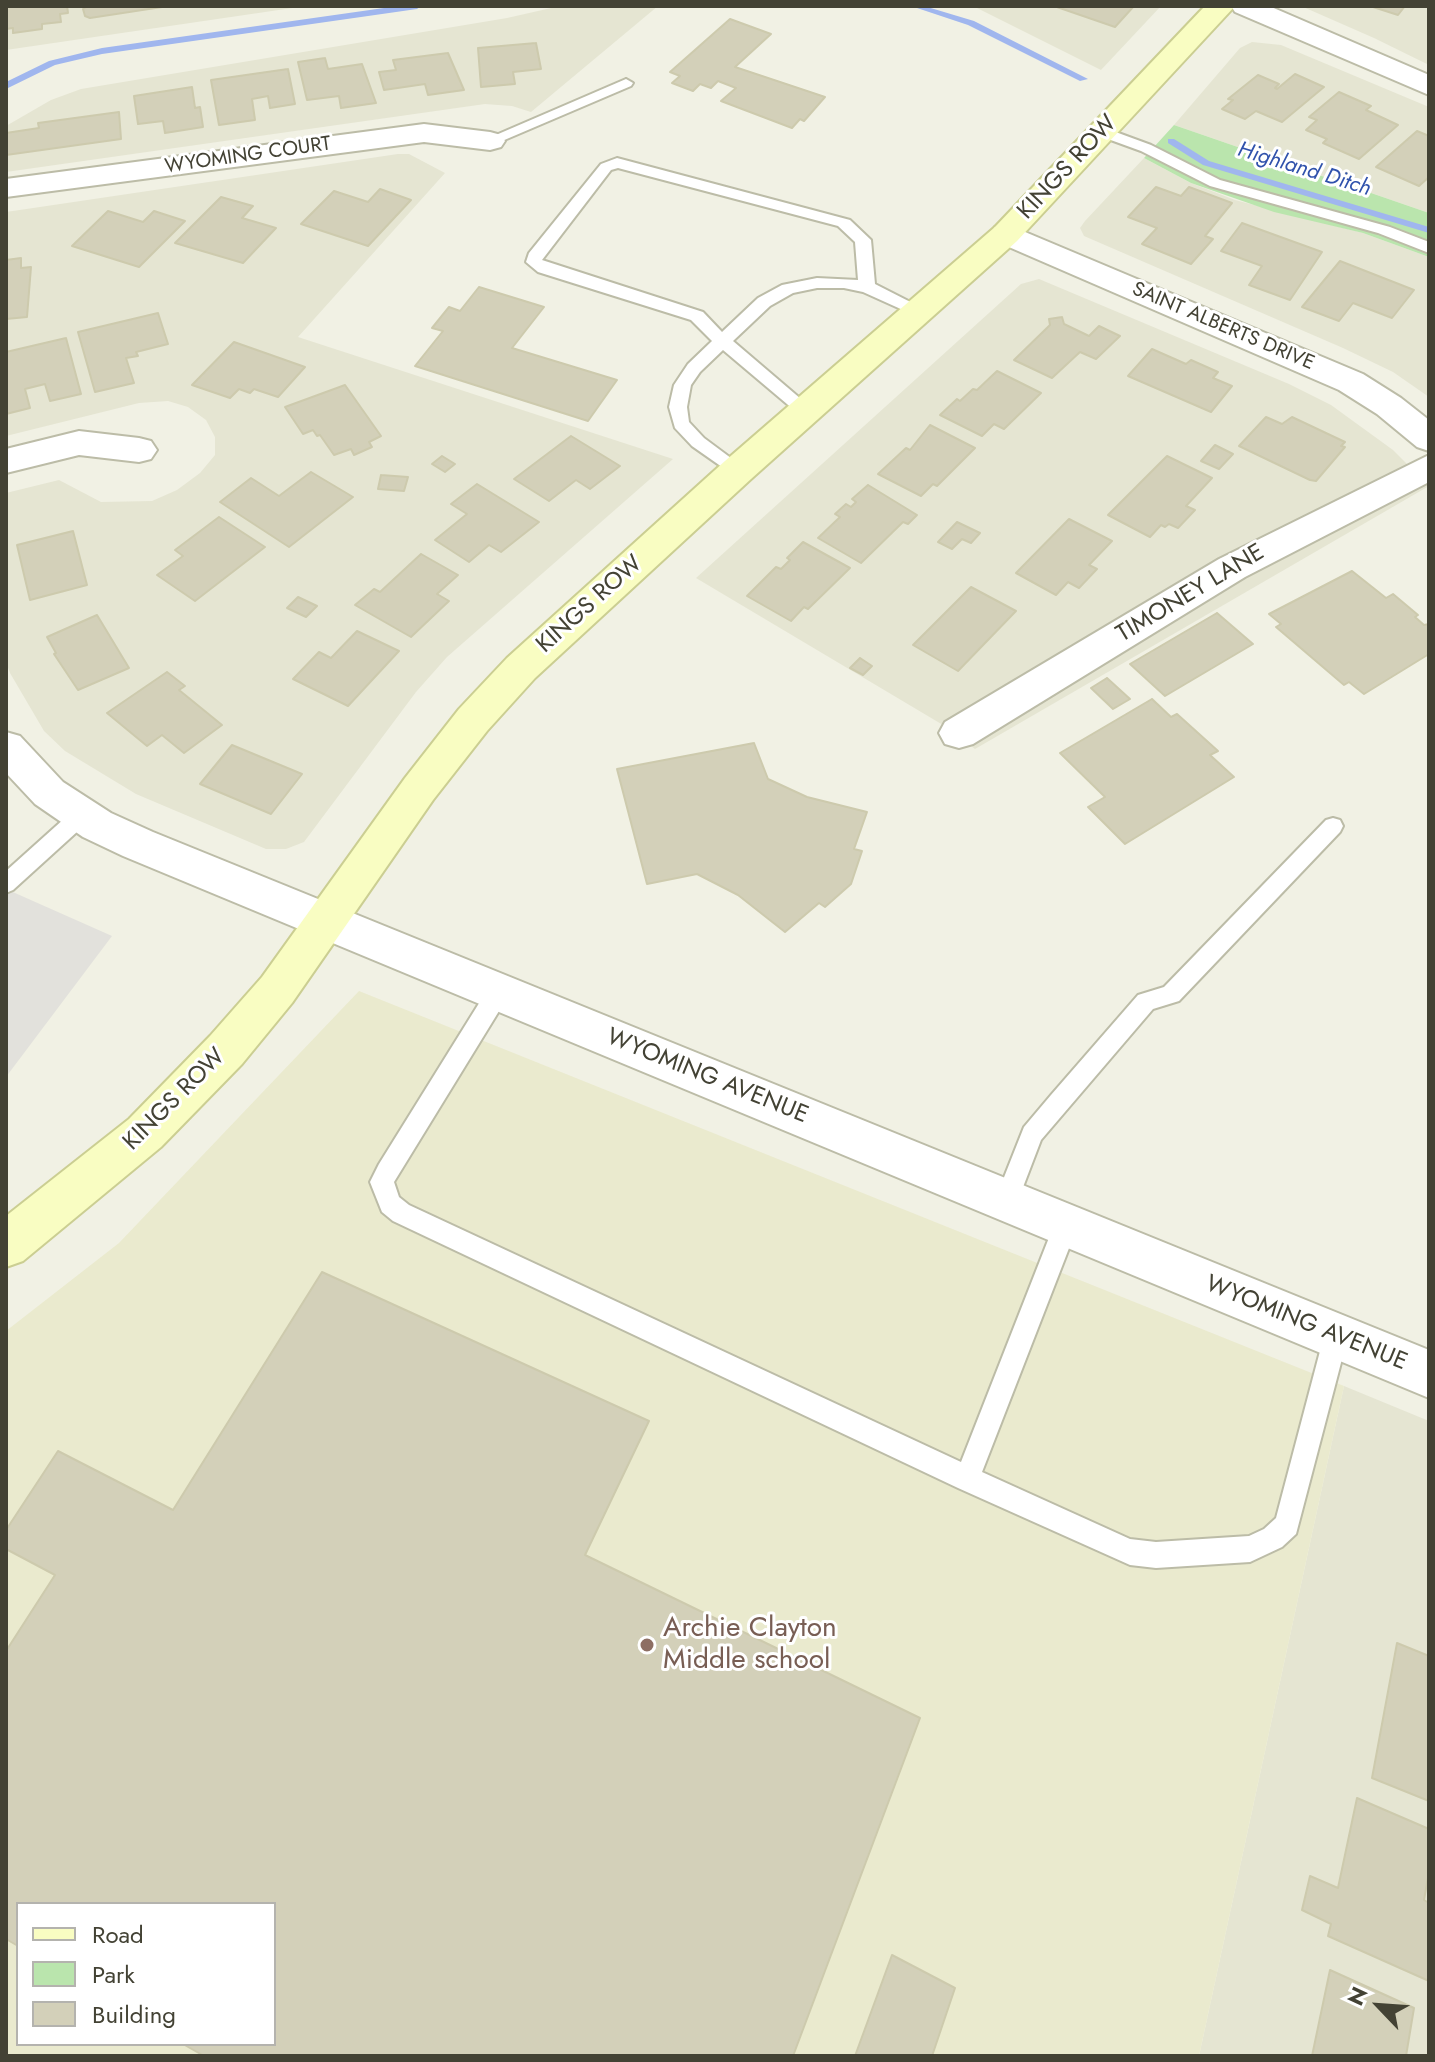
<!DOCTYPE html>
<style>
body{margin:0}
#map{position:relative;width:1435px;height:2062px;overflow:hidden;background:#f1f1e4;font-family:Jost,sans-serif}
canvas{display:block}
.frame{position:absolute;inset:0;border:8px solid #434234;pointer-events:none}
.legend{position:absolute;left:16px;top:1902px;width:260px;height:144px;box-sizing:border-box;background:#fff;border:2px solid #b4b3ae;margin:0;padding:10px 14px;list-style:none;font-size:24px;color:#434234}
.legend li{display:flex;align-items:center;gap:16px;height:40px}
.legend b{width:40px;border:2px solid #b4b3ae}
.north{position:absolute;left:1339px;top:1966px;width:80px;height:80px;-webkit-text-stroke:6px #fff;paint-order:stroke;rotate:295deg;font-size:22px;font-weight:700;line-height:32px;text-align:center;color:#434234}
.north::after{content:'';display:block;margin:auto;width:28px;height:36px;background:#434234;clip-path:polygon(50% 0,100% 100%,50% 72%,0 100%)}
</style>
<div id="map">
<canvas width="1435" height="2062"></canvas>
<div class="frame"></div>
<ul class="legend">
<li><b style="height:10px;background:#f9fdc2"></b>Road</li>
<li><b style="height:22px;background:#bae5ad"></b>Park</li>
<li><b style="height:22px;background:#d3d0b9"></b>Building</li>
</ul>
<div class="north">N</div>
</div>
<script>
const g = document.querySelector('canvas').getContext('2d');
g.lineJoin = 'round';
function paint(path, color) { g.fillStyle = color; g.fill(path, 'evenodd'); }
const shape = rows => new Path2D(rows.map(r => 'M' + r).join(''));
function stroke(path, color, width, dash) { g.strokeStyle = color; g.lineWidth = width; g.lineCap = dash ? 'butt' : 'round'; g.setLineDash(dash || []); g.stroke(path); }
function label(font, color, halo, rows, align = 'center') {
  g.font = font + ' Jost,sans-serif'; g.lineWidth = 6; g.setLineDash([]); g.textBaseline = 'middle'; g.strokeStyle = halo; g.fillStyle = color; for (const [text, x, y, turn = 0] of rows) {
    g.save(); g.translate(x, y); g.rotate((+turn || 0) * Math.PI / 180); g.textAlign = isNaN(turn) ? turn : align; if (halo) g.strokeText(text, 0, 0); g.fillText(text, 0, 0); g.restore();
  }
}
paint(shape([
 [6,6,306,6,6,50],
 [560,6,658,6,531,112,512,106,485,104,6,172,6,126,51,100,81,89,507,18],
 [973,6,1161,6,1101,70],
 [1301,6,1429,6,1429,65,1374,38],
 [1252,42,1281,45,1429,107,1429,213,1174,125,1240,48],
 [398,154,409,154,445,173,298,337,673,459,447,657,416,692,304,842,286,849,266,849,136,794,65,751,44,731,10,673,6,662,6,493,59,480,101,502,152,501,177,490,200,473,215,455,215,437,206,420,188,407,168,401,139,403,6,436,6,212],
 [1144,158,1191,183,1235,200,1363,233,1429,257,1429,397,1393,372,1343,348,1084,236,1080,228,1085,221],
 [1039,279,1289,384,1331,405,1393,450,1429,486,975,749,948,728,696,578,1021,284],
 [1344,1386,1429,1421,1429,2056,1199,2056]
]), '#e5e5d2');
paint(shape([
 [359,991,1344,1386,1199,2056,6,2056,6,1331,119,1243],
 [18,1904,274,1904,274,2044,18,2044]
]), '#eaeace');
paint(shape([
 [1174,125,1429,213,1429,257,1363,233,1274,212,1191,183,1144,158]
]), '#bae5ad');
paint(shape([
 [6,889,112,936,6,1077]
]), '#e2e1dc');
paint(shape([
 [398,6,421,6,417,9,102,54,55,65,6,89,6,82,49,61,102,48,398,6],
 [911,6,924,6,974,21,1088,79,1080,81,968,25,911,6],
 [1168,139,1174,139,1209,161,1429,227,1429,233,1203,165,1168,143,1168,139]
]), '#a0b6ee');
const building = shape([
 [6,6,67,6,68,13,60,14,61,22,42,24,42,29,13,33,13,28,6,29,6,6],
 [88,6,161,6,162,7,90,18,85,16,83,9,88,6],
 [1054,6,1134,6,1115,27,1054,6],
 [1370,6,1405,6,1398,15,1370,6],
 [730,19,771,34,735,67,825,97,804,121,800,119,792,128,721,101,736,88,718,81,711,88,700,84,693,91,672,83,680,76,670,72,730,19],
 [536,43,541,69,513,72,515,84,481,87,478,48,536,43],
 [448,53,464,90,428,95,425,84,384,90,379,72,396,70,393,60,448,53],
 [325,58,328,69,362,64,376,103,341,108,339,96,307,100,298,62,325,58],
 [288,69,295,104,270,108,268,96,252,99,255,120,219,125,211,80,288,69],
 [1295,74,1324,87,1282,122,1256,111,1245,119,1222,109,1233,100,1228,99,1258,75,1279,84,1275,88,1277,89,1295,74],
 [192,87,195,108,200,107,203,127,165,133,163,121,138,124,134,96,192,87],
 [1339,92,1371,106,1366,110,1398,125,1359,159,1323,143,1327,139,1306,130,1317,120,1309,117,1339,92],
 [119,112,121,139,6,155,6,133,39,128,38,123,119,112],
 [1417,131,1429,136,1429,177,1419,186,1376,167,1417,131],
 [1156,187,1181,196,1189,187,1232,203,1205,236,1213,239,1191,264,1142,244,1157,228,1128,217,1156,187],
 [380,189,411,200,368,246,301,224,334,191,368,202,380,189],
 [221,197,253,206,242,218,276,228,243,263,175,243,221,197],
 [108,211,143,222,154,211,185,221,139,267,72,246,108,211],
 [1242,223,1322,252,1290,300,1249,285,1262,266,1221,251,1242,223],
 [21,258,21,268,31,267,27,317,6,319,6,260,21,258],
 [1340,261,1414,290,1392,318,1353,303,1339,321,1302,307,1340,261],
 [479,287,544,307,512,348,617,380,588,421,415,366,443,331,432,328,449,307,460,311,479,287],
 [158,313,168,344,136,352,138,356,126,358,134,383,95,392,78,332,158,313],
 [1062,317,1064,324,1089,336,1099,326,1120,336,1096,359,1080,352,1052,378,1014,360,1050,325,1049,319,1062,317],
 [66,338,81,394,50,401,45,384,25,389,30,408,6,414,6,352,66,338],
 [234,342,271,355,305,367,278,397,254,389,250,393,239,389,230,398,192,385,234,342],
 [1152,349,1186,364,1191,360,1218,372,1213,378,1232,386,1211,412,1128,376,1152,349],
 [997,371,1041,393,1004,429,994,424,982,436,940,415,957,399,960,401,973,389,977,390,997,371],
 [345,385,381,436,369,442,372,447,354,455,351,449,334,455,320,435,317,436,313,430,303,434,285,407,345,385],
 [1266,417,1282,424,1292,417,1345,442,1341,446,1345,447,1316,481,1310,480,1239,446,1266,417],
 [930,425,975,448,937,486,933,484,921,496,878,474,906,448,910,450,930,425],
 [571,436,620,466,590,489,576,480,549,501,514,479,571,436],
 [1215,445,1233,454,1219,469,1201,461,1215,445],
 [442,456,455,464,445,472,432,464,442,456],
 [1167,456,1212,478,1186,506,1195,510,1178,528,1169,524,1165,527,1161,525,1150,537,1108,515,1167,456],
 [311,472,353,497,289,547,220,502,251,478,279,496,311,472],
 [381,475,408,477,404,491,378,489,381,475],
 [477,484,539,522,501,552,489,545,469,562,435,540,467,514,451,504,477,484],
 [868,485,917,515,908,524,903,522,861,563,818,538,840,517,835,514,846,504,851,507,856,502,852,499,868,485],
 [219,517,265,547,195,601,157,575,183,556,175,550,219,517],
 [1069,519,1112,541,1089,565,1097,569,1079,588,1068,582,1056,595,1016,573,1069,519],
 [957,522,980,533,971,543,962,539,952,549,938,542,957,522],
 [73,531,87,585,30,600,17,545,73,531],
 [803,542,850,568,808,609,804,607,791,621,747,596,776,567,781,569,790,560,787,558,803,542],
 [421,554,458,575,437,594,449,601,411,637,355,605,374,589,380,592,421,554],
 [1352,571,1386,598,1393,594,1418,615,1415,617,1424,625,1429,624,1429,654,1364,694,1349,682,1344,685,1276,627,1281,624,1269,614,1352,571],
 [971,587,1016,611,958,671,913,645,971,587],
 [298,597,317,606,306,617,287,608,298,597],
 [1217,613,1253,644,1165,696,1130,664,1217,613],
 [97,615,129,668,78,690,54,654,56,653,47,637,97,615],
 [357,631,399,651,348,706,293,679,319,652,331,658,357,631],
 [860,658,872,666,863,675,850,668,860,658],
 [167,672,185,686,179,690,222,725,184,753,162,735,147,746,107,713,167,672],
 [1107,678,1130,699,1113,709,1091,688,1107,678],
 [1152,699,1171,717,1177,714,1218,751,1210,755,1234,777,1125,844,1088,807,1105,797,1060,753,1152,699],
 [754,743,768,779,807,797,867,812,854,849,862,851,851,884,825,907,819,903,785,932,738,895,697,874,647,884,617,769,754,743],
 [232,745,302,774,271,814,200,784,232,745],
 [322,1272,649,1421,585,1555,920,1718,793,2056,204,2056,183,2044,274,2044,274,1904,18,1904,18,1946,6,1939,6,1651,55,1575,6,1549,6,1530,58,1451,173,1510,322,1272],
 [1397,1643,1429,1656,1429,1801,1372,1778,1397,1643],
 [1357,1798,1429,1829,1429,1872,1424,1900,1429,1903,1429,1981,1328,1936,1331,1924,1302,1910,1310,1876,1338,1888,1357,1798],
 [892,1955,955,1988,932,2056,855,2056,892,1955],
 [1330,1970,1414,2008,1406,2056,1312,2056,1330,1970]
]);
paint(building, '#d3d0b9');
stroke(building, '#cdcaad', 2);
const service = shape([
 [626,79,633,83,631,86,495,144,485,144,482,141,626,79],
 [1102,127,1151,145,1220,180,1390,227,1429,242,1429,253,1378,233,1210,186,1141,151,1097,135,1097,129,1102,127],
 [617,158,850,220,871,240,875,284,928,311,926,315,914,315,863,292,844,288,817,288,793,293,770,306,733,341,815,411,806,417,800,415,723,350,700,372,691,385,687,407,689,422,704,438,747,470,744,474,732,474,692,446,675,428,669,407,674,385,688,364,712,341,691,320,538,272,526,262,529,253,601,164,617,158],
 [618,168,838,226,855,242,858,280,817,278,782,285,758,298,722,332,703,312,542,260,611,170,618,168],
 [82,807,89,809,92,815,89,821,13,890,6,893,6,871,75,809,82,807],
 [1333,818,1340,820,1343,826,1340,832,1179,1001,1153,1009,1041,1140,1015,1208,1007,1211,999,1208,995,1200,1024,1127,1051,1095,1138,995,1164,987,1326,820,1333,818],
 [499,982,507,984,510,991,507,998,394,1182,399,1197,409,1205,961,1462,1054,1225,1058,1217,1066,1214,1074,1217,1078,1225,982,1472,1130,1539,1156,1542,1249,1536,1264,1529,1276,1518,1324,1336,1327,1328,1336,1324,1345,1328,1348,1336,1296,1534,1282,1547,1250,1562,1156,1568,1130,1565,958,1488,393,1221,382,1212,370,1182,379,1164,491,984,499,982]
]);
const minor = shape([
 [1231,6,1269,6,1429,75,1429,95,1235,12,1231,6],
 [424,124,490,132,501,135,505,141,501,147,490,150,424,142,6,197,6,179,424,124],
 [1006,224,1363,374,1401,398,1429,420,1429,451,1417,447,1377,414,1339,390,995,241,990,234,995,227,1006,224],
 [79,431,139,438,151,441,157,450,151,459,139,462,79,455,6,473,6,449,79,431],
 [1429,455,1429,482,1245,577,973,744,959,748,945,744,939,733,945,722,1219,559,1429,455]
]);
const tertiary = shape([
 [6,732,20,736,63,782,111,813,153,832,1429,1350,1429,1398,123,856,83,837,35,804,6,773,6,732]
]);
const secondary = shape([
 [1205,6,1235,6,1017,241,751,479,535,678,487,731,433,800,292,1003,242,1064,161,1147,23,1261,6,1267,6,1216,129,1119,210,1036,262,977,405,778,459,709,507,658,725,461,995,227,1205,6]
]);
stroke(service, '#bcbca7', 4);
stroke(minor, '#bcbca7', 4);
stroke(tertiary, '#bcbca7', 4);
stroke(secondary, '#cbce92', 4);
paint(service, '#fff');
paint(minor, '#fff');
paint(tertiary, '#fff');
paint(secondary, '#f9fdc2');
for (const [x, y, r, color] of [
 [647,1645,8,"#8d6e63"]
]) { const dot = new Path2D(); dot.arc(x, y, r, 0, 2 * Math.PI); g.fillStyle = color; g.fill(dot); stroke(dot, '#fff', 3); }
label('20px', '#434234', '#fff', [
 ["WYOMING COURT",248,156,-8],
 ["SAINT ALBERTS DRIVE",1223,327,23]
]);
label('italic 22px', '#3052ac', '#fff', [
 ["Highland Ditch",1304,170,17]
]);
label('24px', '#434234', '#fff', [
 ["KINGS ROW",1068,168,-47],
 ["TIMONEY LANE",1191,594,-31],
 ["KINGS ROW",590,605,-42],
 ["WYOMING AVENUE",707,1077,22],
 ["KINGS ROW",175,1100,-45],
 ["WYOMING AVENUE",1306,1324,22]
]);
label('28px', '#785e54', '#fff', [
 ["Archie Clayton",663,1629],
 ["Middle school",663,1661]
], 'left');
</script>
